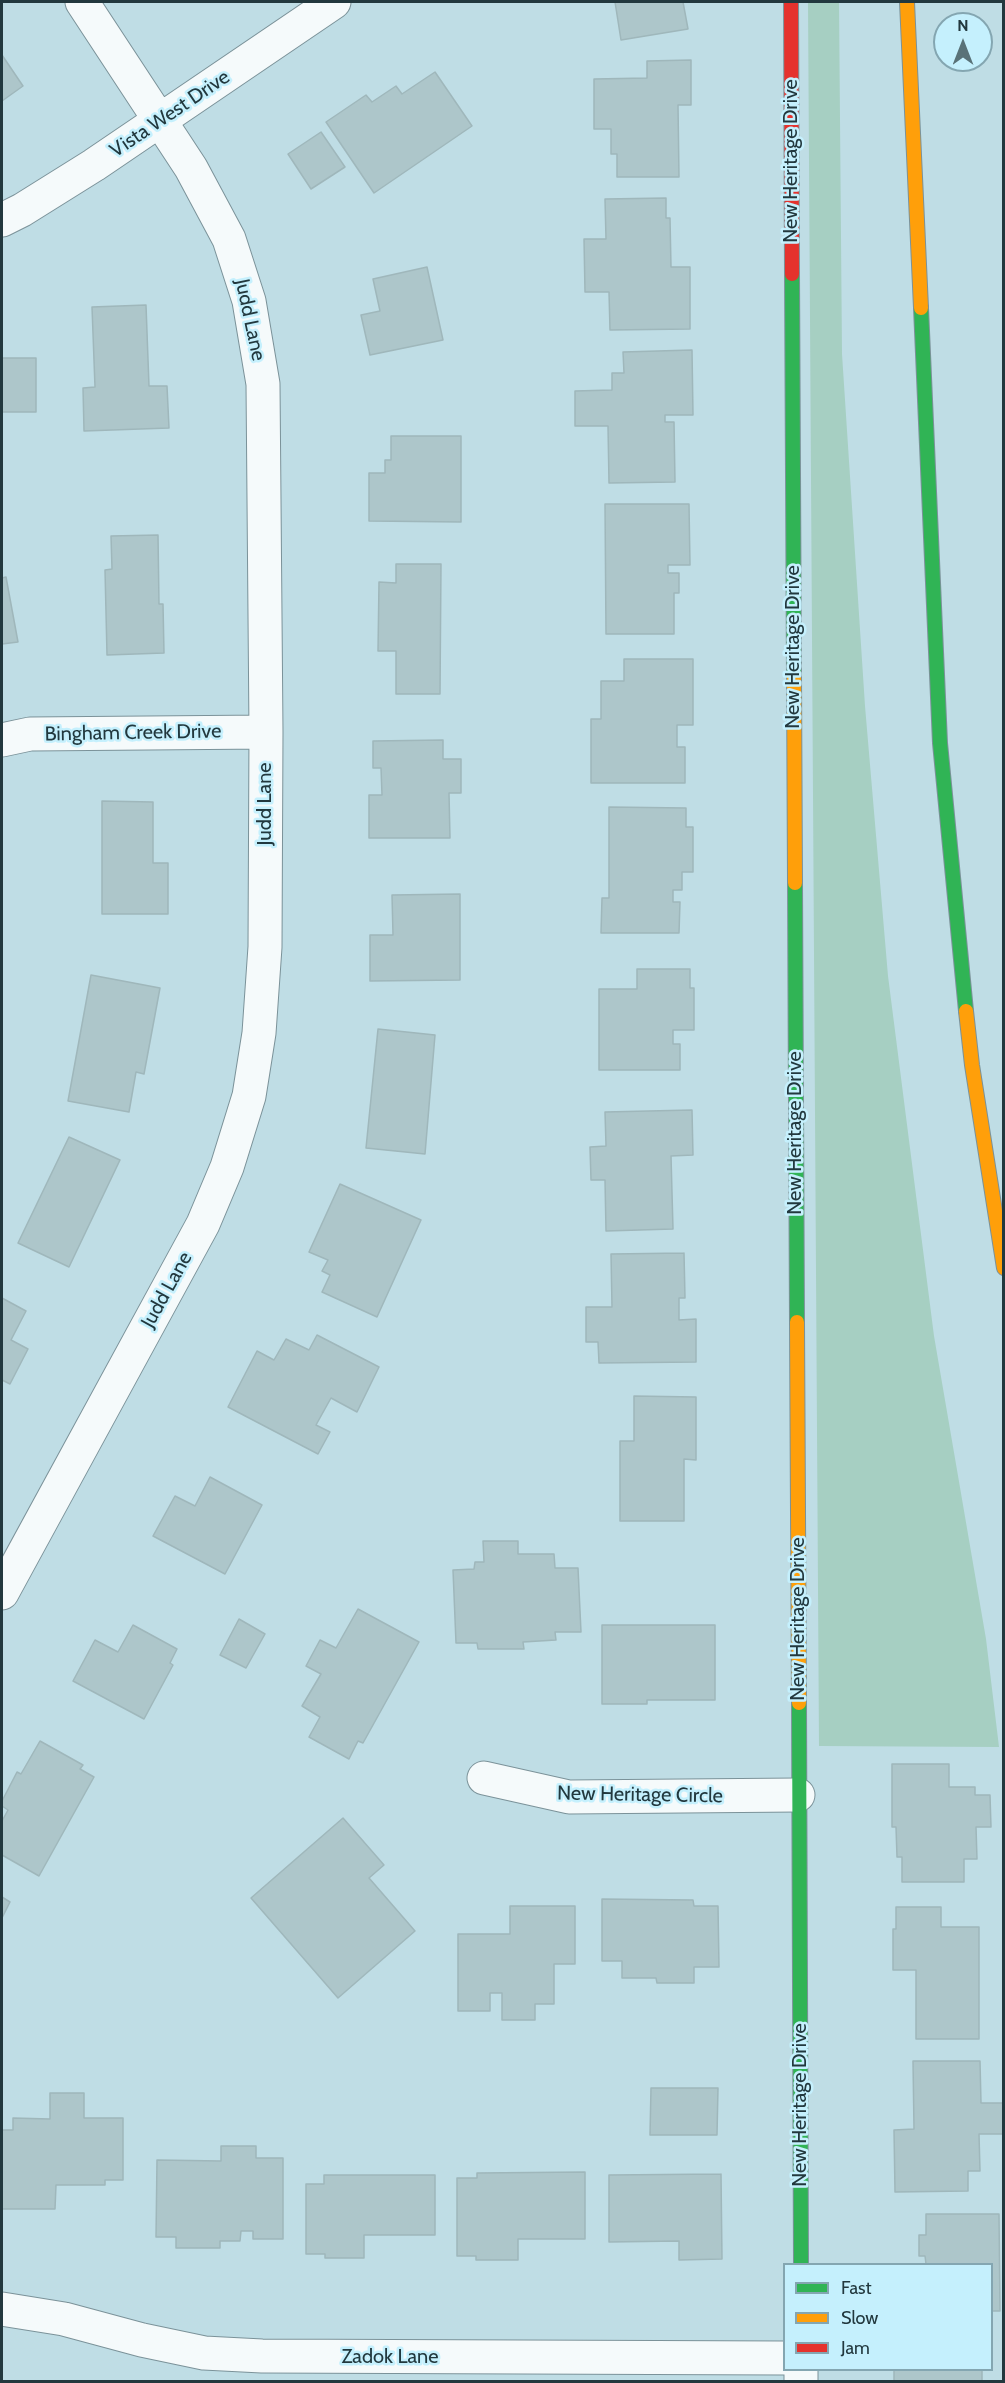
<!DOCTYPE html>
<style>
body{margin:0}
#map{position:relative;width:1005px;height:2383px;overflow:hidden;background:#bfdde5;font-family:Cabin,sans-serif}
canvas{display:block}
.frame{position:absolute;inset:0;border:3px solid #22383e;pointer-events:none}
.legend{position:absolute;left:783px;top:2263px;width:210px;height:108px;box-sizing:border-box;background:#c5f0fd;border:2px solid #84a6b1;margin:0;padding:8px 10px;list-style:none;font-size:18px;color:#22383e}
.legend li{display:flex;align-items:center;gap:12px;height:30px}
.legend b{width:30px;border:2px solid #84a6b1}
.north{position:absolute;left:933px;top:12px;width:60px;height:60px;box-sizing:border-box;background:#c5f0fd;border:2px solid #84a6b1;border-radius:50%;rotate:0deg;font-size:16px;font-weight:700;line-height:24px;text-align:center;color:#22383e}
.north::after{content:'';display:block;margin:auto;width:21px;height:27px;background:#597278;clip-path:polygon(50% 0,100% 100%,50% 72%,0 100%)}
</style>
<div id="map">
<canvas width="1005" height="2383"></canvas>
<div class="frame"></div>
<ul class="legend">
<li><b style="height:8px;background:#30b455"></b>Fast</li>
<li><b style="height:8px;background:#ff9f0a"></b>Slow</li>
<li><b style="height:8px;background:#e5322d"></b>Jam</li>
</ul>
<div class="north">N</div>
</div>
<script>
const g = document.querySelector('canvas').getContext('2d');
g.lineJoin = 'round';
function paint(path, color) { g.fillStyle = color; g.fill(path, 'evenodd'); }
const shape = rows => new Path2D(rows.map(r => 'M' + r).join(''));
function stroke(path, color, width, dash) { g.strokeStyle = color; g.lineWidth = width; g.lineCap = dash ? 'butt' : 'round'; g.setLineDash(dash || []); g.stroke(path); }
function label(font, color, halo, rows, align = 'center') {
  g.font = font + ' Cabin,sans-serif'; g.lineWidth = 5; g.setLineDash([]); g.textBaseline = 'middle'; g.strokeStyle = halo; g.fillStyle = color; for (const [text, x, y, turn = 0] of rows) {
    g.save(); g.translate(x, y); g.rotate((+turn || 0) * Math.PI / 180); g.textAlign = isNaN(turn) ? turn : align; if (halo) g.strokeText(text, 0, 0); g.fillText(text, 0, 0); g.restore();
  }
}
paint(shape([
 [808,2,839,2,842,354,865,706,888,976,934,1336,986,1639,999,1747,819,1746]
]), '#a6cfc2');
const building = shape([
 [615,2,683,2,688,29,621,40,615,2],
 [2,55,23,86,2,101,2,55],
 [691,60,691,105,678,105,679,177,617,177,617,154,611,154,611,129,594,129,594,79,647,78,647,61,691,60],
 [435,72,472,126,374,193,326,122,366,95,372,102,396,86,402,94,435,72],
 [321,132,345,167,311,189,288,154,321,132],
 [666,198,666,218,670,218,671,267,690,267,690,329,610,330,609,292,585,292,584,239,606,239,605,199,666,198],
 [427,267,443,340,370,355,361,315,380,311,373,279,427,267],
 [146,305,149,386,167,386,169,428,84,431,83,388,95,387,92,307,146,305],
 [692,350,693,415,665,415,665,422,674,422,675,482,609,483,608,426,575,426,575,391,612,390,612,373,624,373,623,352,692,350],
 [2,358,36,358,36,412,2,412,2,358],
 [391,436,461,436,461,522,369,521,369,473,385,473,385,460,391,460,391,436],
 [605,504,689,504,690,565,668,565,668,573,679,573,679,593,674,593,674,634,606,634,605,504],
 [158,535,159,604,163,604,164,653,107,655,105,570,112,569,111,536,158,535],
 [396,564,441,564,440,694,396,694,396,651,378,651,379,582,396,583,396,564],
 [6,577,18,642,2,644,2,578,6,577],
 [624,659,693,659,693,725,677,725,677,747,685,747,685,783,591,783,591,719,601,719,601,681,624,681,624,659],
 [443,740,443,759,461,759,461,793,449,793,450,838,369,838,369,795,382,795,381,768,373,768,373,741,443,740],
 [102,801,153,802,153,863,168,863,168,914,102,914,102,801],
 [609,807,686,808,686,827,693,827,693,872,682,872,682,890,673,890,673,902,680,902,679,933,601,933,602,898,609,898,609,807],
 [460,894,460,980,370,981,370,935,393,935,392,895,460,894],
 [637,969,690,969,690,988,694,988,694,1030,673,1030,673,1044,680,1044,680,1070,599,1070,599,989,637,989,637,969],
 [91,975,160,988,144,1074,136,1072,129,1112,68,1101,91,975],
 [378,1029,435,1035,425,1154,366,1148,378,1029],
 [692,1110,693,1155,671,1156,673,1229,606,1231,605,1180,591,1180,590,1147,606,1146,605,1112,692,1110],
 [69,1137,120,1160,69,1267,18,1243,69,1137],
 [340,1184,421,1220,377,1317,322,1292,330,1275,322,1271,328,1260,309,1252,340,1184],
 [684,1253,685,1298,679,1298,679,1320,696,1319,696,1362,599,1363,598,1342,586,1342,586,1307,612,1307,611,1254,684,1253],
 [2,1298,26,1311,11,1340,28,1349,10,1384,2,1380,2,1298],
 [317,1335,379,1367,357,1412,331,1398,316,1425,330,1432,318,1454,228,1407,257,1351,274,1360,286,1339,309,1350,317,1335],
 [634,1396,696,1397,696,1460,684,1459,684,1521,620,1521,620,1441,634,1441,634,1396],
 [210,1477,262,1505,225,1574,153,1536,175,1496,195,1506,210,1477],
 [483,1541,518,1541,518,1554,554,1554,555,1568,578,1568,581,1632,555,1632,556,1640,523,1642,524,1649,478,1649,477,1643,456,1643,453,1570,474,1569,475,1562,484,1562,483,1541],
 [358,1609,419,1642,363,1743,358,1741,349,1759,309,1737,320,1717,302,1706,321,1674,306,1666,320,1640,336,1648,358,1609],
 [239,1619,265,1634,246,1668,220,1655,239,1619],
 [133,1625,177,1649,170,1663,173,1665,144,1719,73,1681,95,1640,118,1652,133,1625],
 [602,1625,715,1625,715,1700,647,1700,647,1704,602,1704,602,1625],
 [40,1741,83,1765,80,1769,94,1777,39,1876,2,1855,2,1821,8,1810,2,1806,2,1801,17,1772,21,1774,40,1741],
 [892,1764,949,1764,949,1787,975,1787,975,1795,990,1795,991,1827,976,1827,977,1859,964,1859,964,1882,902,1882,902,1857,897,1857,896,1827,892,1827,892,1764],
 [343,1818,384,1865,369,1878,415,1931,338,1998,251,1898,343,1818],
 [2,1897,10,1902,2,1918,2,1897],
 [602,1899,693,1900,694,1906,718,1906,719,1967,694,1967,694,1983,657,1983,656,1978,622,1978,622,1961,602,1961,602,1899],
 [510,1906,575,1906,575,1964,554,1964,554,2004,535,2004,535,2020,502,2020,502,1993,490,1993,490,2011,458,2011,458,1934,510,1934,510,1906],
 [896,1907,941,1907,941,1927,979,1927,979,2039,916,2039,916,1970,893,1970,893,1929,896,1929,896,1907],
 [913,2061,980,2061,981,2103,1004,2103,1004,2134,979,2134,980,2171,968,2171,968,2191,895,2192,894,2130,914,2129,913,2061],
 [651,2088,718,2088,717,2135,650,2135,651,2088],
 [50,2093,84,2093,84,2118,123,2118,123,2180,105,2180,105,2185,56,2185,55,2209,2,2209,2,2130,13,2130,13,2118,50,2119,50,2093],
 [221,2146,256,2146,256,2158,283,2158,283,2239,253,2239,253,2231,241,2231,240,2241,220,2241,220,2248,176,2248,176,2237,156,2237,157,2160,221,2161,221,2146],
 [585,2172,585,2239,518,2239,518,2260,476,2260,476,2256,457,2256,457,2178,477,2178,477,2173,585,2172],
 [721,2174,722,2259,679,2260,679,2241,609,2242,609,2175,721,2174],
 [324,2175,435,2175,435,2235,364,2235,364,2258,325,2258,325,2254,306,2254,306,2184,324,2184,324,2175],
 [926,2214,999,2214,1000,2311,992,2311,992,2264,926,2264,925,2256,919,2256,919,2235,926,2235,926,2214],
 [894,2370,982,2370,982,2382,894,2382,894,2370]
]);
paint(building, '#adc6ca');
stroke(building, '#9fb7bb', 1.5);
const street = shape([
 [2,220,22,210,94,165,334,2],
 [2,740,30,734,266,732],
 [2,1593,203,1224,227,1167,249,1096,259,1033,265,947,266,732,263,384,249,301,229,239,191,168,82,2],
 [484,1778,569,1797,798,1795],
 [2,2309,64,2319,142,2340,204,2353,262,2356,784,2358],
 [801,2370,801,2382]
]);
const fast = shape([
 [792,274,794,675],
 [921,308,940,743,966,1011],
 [795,883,797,1322],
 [799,1703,801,2264]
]);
const slow = shape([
 [907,2,921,308],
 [794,675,795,883],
 [966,1011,972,1065,1004,1268],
 [797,1322,799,1703]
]);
const jam = shape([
 [791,2,792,274]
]);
stroke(street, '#7b9299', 35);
stroke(fast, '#7b9299', 16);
stroke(slow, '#7b9299', 16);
stroke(jam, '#7b9299', 16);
stroke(street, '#f5fafb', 33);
stroke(fast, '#30b455', 14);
stroke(slow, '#ff9f0a', 14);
stroke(jam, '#e5322d', 14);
label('20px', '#22383e', '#c5f0fd', [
 ["Vista West Drive",170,114,-34],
 ["New Heritage Drive",791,161,-90],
 ["Judd Lane",250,320,78],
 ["New Heritage Drive",793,647,-90],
 ["Bingham Creek Drive",133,733,-1],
 ["Judd Lane",265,804,-90],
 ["New Heritage Drive",795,1133,-90],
 ["Judd Lane",167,1290,-61],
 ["New Heritage Drive",798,1619,-90],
 ["New Heritage Circle",640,1795,1],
 ["New Heritage Drive",800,2105,-90],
 ["Zadok Lane",390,2357]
]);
</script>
